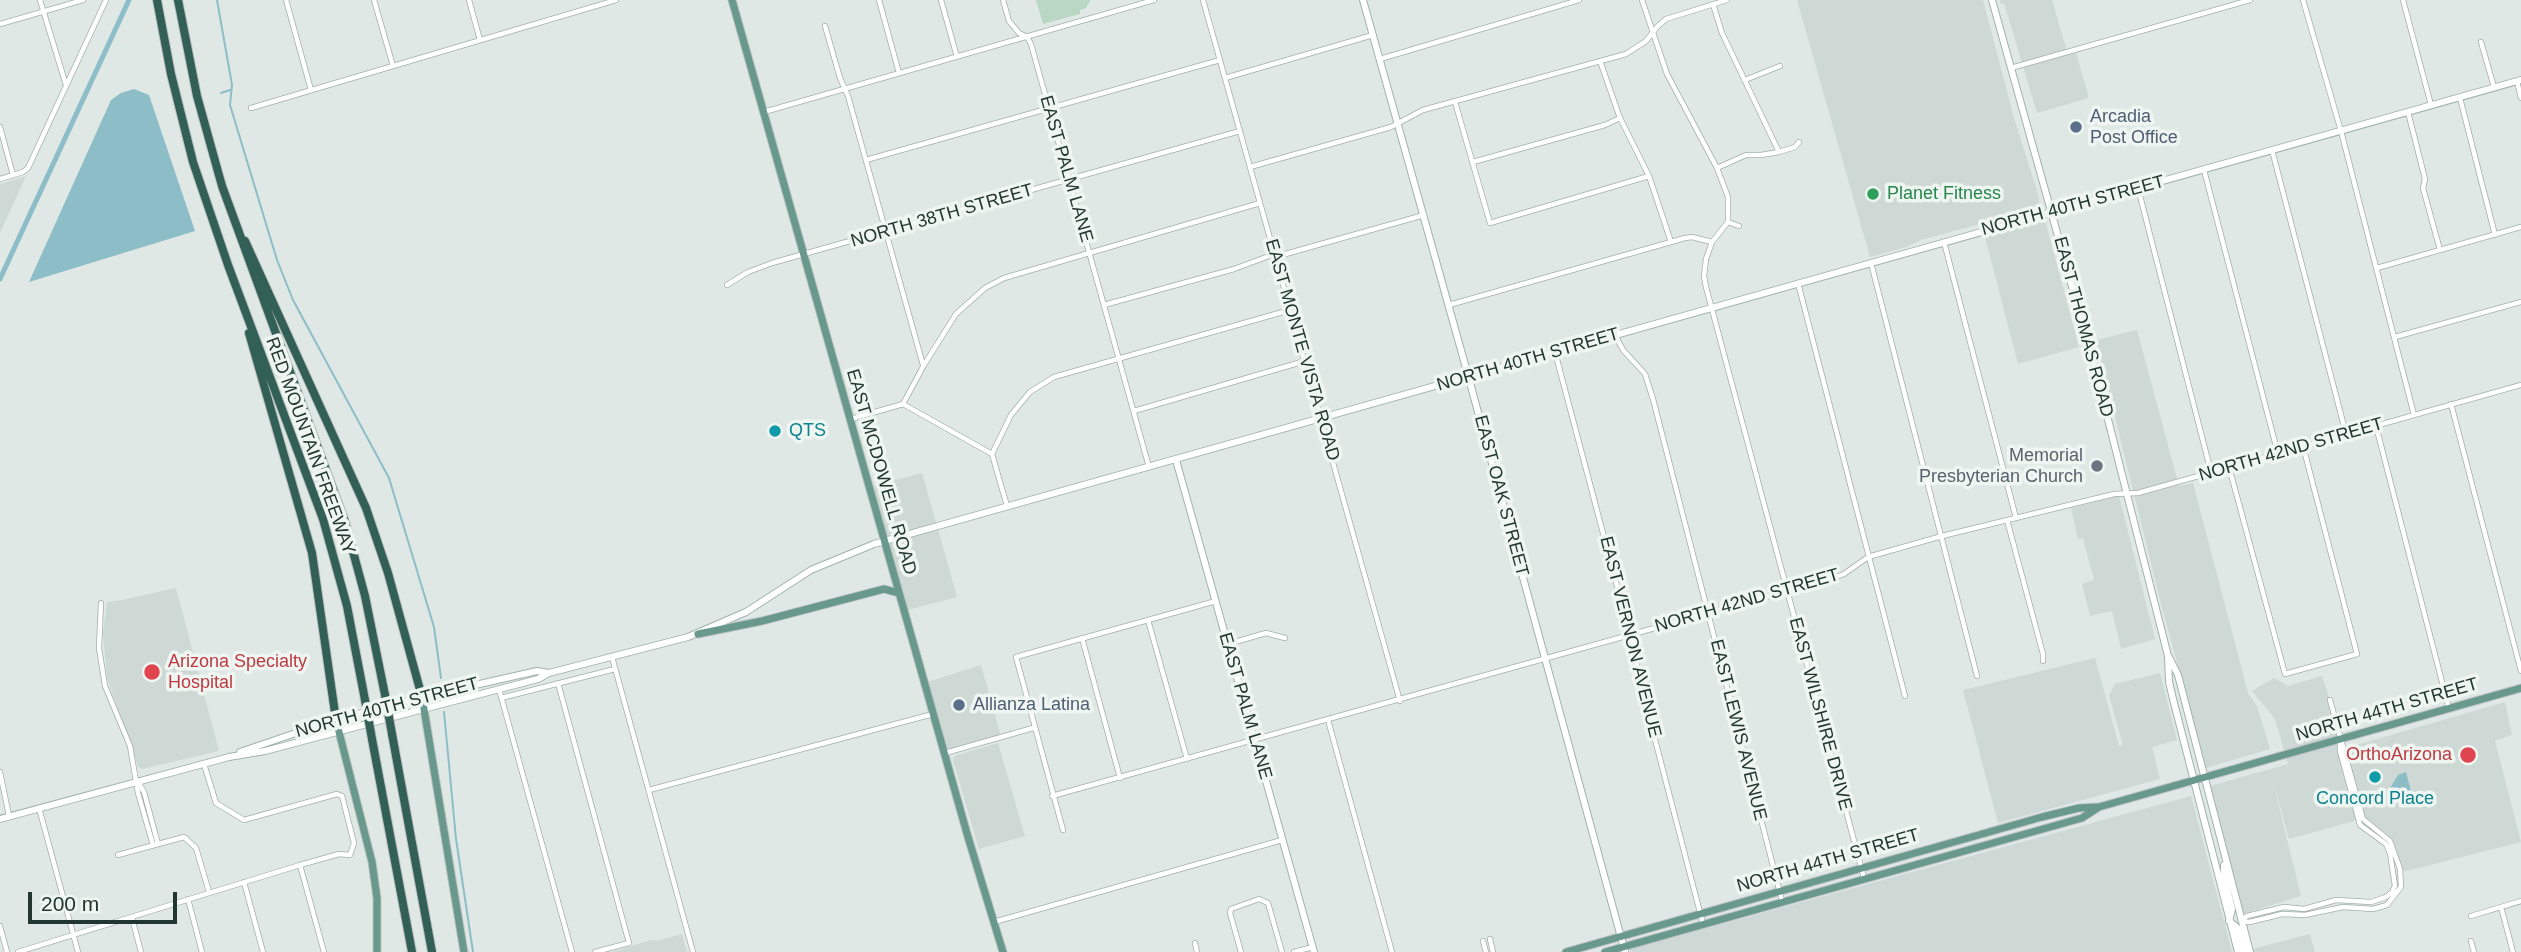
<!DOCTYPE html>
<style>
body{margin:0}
#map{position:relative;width:2521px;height:952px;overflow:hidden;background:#dfe8e5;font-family:Arial,sans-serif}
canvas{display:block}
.scale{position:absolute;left:28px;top:892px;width:149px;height:32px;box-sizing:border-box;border:4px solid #223631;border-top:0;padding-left:9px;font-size:21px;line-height:24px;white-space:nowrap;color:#223631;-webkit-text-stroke:5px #eff6f2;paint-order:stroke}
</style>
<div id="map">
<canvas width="2521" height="952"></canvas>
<div class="scale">200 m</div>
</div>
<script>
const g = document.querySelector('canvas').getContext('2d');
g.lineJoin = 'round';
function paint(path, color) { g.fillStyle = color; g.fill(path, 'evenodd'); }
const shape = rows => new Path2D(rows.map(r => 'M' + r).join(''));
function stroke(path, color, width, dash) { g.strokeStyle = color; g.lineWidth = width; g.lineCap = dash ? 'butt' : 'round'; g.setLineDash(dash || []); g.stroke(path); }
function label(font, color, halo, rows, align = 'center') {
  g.font = font + ' Arial,sans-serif'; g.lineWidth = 7; g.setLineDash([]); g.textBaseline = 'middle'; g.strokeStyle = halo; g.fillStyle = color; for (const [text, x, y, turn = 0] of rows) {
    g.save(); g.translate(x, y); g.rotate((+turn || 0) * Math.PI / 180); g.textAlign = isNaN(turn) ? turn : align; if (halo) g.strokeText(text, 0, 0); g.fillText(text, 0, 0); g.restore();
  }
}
paint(shape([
 [1797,0,1983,0,2014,118,2039,197,2039,208,1921,240,1906,247,1870,257],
 [2000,0,2052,0,2068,55,2076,53,2089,98,2037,113,2004,3,2001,4],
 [26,176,0,233,0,184],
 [2042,220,2046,224,2079,347,2018,364,1985,237],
 [2137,330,2179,486,2193,483,2248,693,2257,706,2270,749,2206,768,2161,604,2096,340],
 [922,473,957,597,904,611,869,487],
 [2119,496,2155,639,2121,649,2112,611,2090,616,2082,584,2094,580,2083,538,2078,539,2071,508],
 [176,588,219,751,142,769,138,766,107,678,103,634,107,602,122,600],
 [2095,658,2119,746,2123,745,2109,695,2115,684,2160,673,2177,740,2152,747,2160,779,1998,823,1963,690],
 [981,665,1001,737,944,754,924,683],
 [2322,676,2346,748,2505,702,2512,735,2495,741,2521,842,2402,872,2393,841,2365,818,2289,839,2272,778,2301,896,2243,914,2210,786,2288,764,2275,719,2252,691,2274,678,2288,686],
 [998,743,1025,836,979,849,953,760,954,756],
 [2191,796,2232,952,1631,952,1630,949],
 [682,934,687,952,612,952,651,940,656,941],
 [2310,934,2315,952,2253,952,2252,949]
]), '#ced8d4');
paint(shape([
 [1036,0,1090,0,1090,1,1086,8,1080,10,1080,14,1043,24]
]), '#bad7c3');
paint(shape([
 [134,89,149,95,195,231,29,282,111,100,121,93],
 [2406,772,2413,799,2400,800,2395,797,2395,793,2389,792,2389,790,2398,775]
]), '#8dbec8');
stroke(shape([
 [217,0,232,85,230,105,277,260,293,300,389,478,434,627,441,678],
 [221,93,230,90],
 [444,712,456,839,473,952]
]), '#8dbec8', 2);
stroke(shape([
 [0,279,129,0]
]), '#8dbec8', 5);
const street = shape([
 [40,0,66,85],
 [286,0,311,90],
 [374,0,393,66],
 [469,0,480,40],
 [879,0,899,73],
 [941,0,957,57],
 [1003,0,1009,21,1019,33,1027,37,1031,44,1149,467],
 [1203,0,1400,701],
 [1642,0,1667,74,1717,168,1728,197,1728,222,1712,242,1706,259,1704,276,1706,287,1864,878],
 [2303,0,2341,131,2414,415],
 [2403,0,2431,105],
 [1713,4,1722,33,1779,152],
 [0,24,83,0],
 [825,26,840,78,848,96,923,365],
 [2481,42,2494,87],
 [1380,59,1579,0],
 [1600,61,1620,118,1649,176,1671,242],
 [2011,68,2250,0],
 [1225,78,1373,35],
 [1745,80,1780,66],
 [2517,81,2521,98],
 [2460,98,2495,235],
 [1455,102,1490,223,1649,176],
 [251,108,616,0],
 [764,112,1154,0],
 [2408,112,2425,179,2423,188,2440,250],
 [0,127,13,175],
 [2272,150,2346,434],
 [866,160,1220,60],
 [1473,162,1605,125,1620,118],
 [1250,167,1391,127,1423,110,1626,54,1646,41,1657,27,1666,19,1727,0],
 [1717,168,1746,155,1761,155,1779,152,1795,147,1799,142],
 [2204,170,2278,454],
 [0,179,23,172,28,168,106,0],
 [2138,188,2211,472],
 [1728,222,1739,226],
 [1944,242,2016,518],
 [1871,263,1977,676],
 [2377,268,2521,227],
 [1798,283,1905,696],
 [727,285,748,272,772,263,1240,131],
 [1104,305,1234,269,1269,256,1282,255,1424,215],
 [1449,305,1685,238,1692,237,1712,242],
 [1615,335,1623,350,1645,374,1653,399,1782,901],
 [2395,337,2521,302],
 [1555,352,1630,635,1646,705,1703,924],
 [903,404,992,454,1007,506],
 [2451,404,2521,671],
 [1134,411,1305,361],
 [851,419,903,404,924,365,956,314,985,288,1004,278,1260,203],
 [2376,426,2449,709],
 [992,454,1011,415,1030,392,1054,377,1290,310],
 [2229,467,2285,674,2357,654,2303,446],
 [2007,520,2043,654,2043,661],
 [101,603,99,648,105,686,130,746,138,793,153,845],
 [1148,620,1187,759],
 [1082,638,1120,778],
 [1228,644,1266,633,1285,638],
 [612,657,693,952],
 [558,683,629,943,595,952],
 [499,689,572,952],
 [501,698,615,669],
 [1328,720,1392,952],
 [945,753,1033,728],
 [0,772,9,816],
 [138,782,144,792,158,844],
 [649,790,933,714],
 [1052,796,1834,578,1844,574,1868,557,1942,536,2114,494,2138,493,2521,385],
 [39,808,78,952],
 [1063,830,1016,657,1216,601],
 [118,855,184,837,196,848,209,892],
 [300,865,324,952],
 [244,882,263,952],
 [188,899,202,952],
 [2501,907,2513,952],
 [2471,916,2521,901],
 [132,918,141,952],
 [2241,921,2247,916,2284,907,2304,909,2336,900,2371,902,2386,897,2392,892,2395,886,2390,853,2386,844,2360,825,2340,751,2340,744],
 [2242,921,2250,922,2282,914,2305,915,2343,907,2373,909,2387,905,2401,887,2400,869,2390,841,2363,819,2330,700],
 [994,922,1282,840],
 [0,926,7,952],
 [1490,939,1493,952],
 [1483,941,1486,952],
 [2471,941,2474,952],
 [1195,943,1197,952],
 [18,952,300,865,339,854,350,855,354,843,342,796,337,794,244,820,216,803,204,764],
 [1241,952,1230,913,1231,909,1259,899,1268,903,1282,952],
 [1294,952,1313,947]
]);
const secondary = shape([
 [1363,0,1466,368,1625,952],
 [1992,0,2097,376,2168,656,2169,682,2173,699,2238,952],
 [1176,460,1314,952],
 [2169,657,2178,675,2250,952],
 [240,752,328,722,422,697,537,671,549,673],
 [0,819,229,757,265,751,435,706,538,679,549,673,688,637,746,612,811,570,874,544,2521,80],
 [2224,865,2224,875,2232,909,2229,921],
 [2229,921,2238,928,2244,952]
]);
const primary = shape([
 [732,0,968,837,1003,952],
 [698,634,762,621,884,589,899,593],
 [422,697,464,952],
 [336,720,372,862,377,898,377,952],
 [1566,952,2042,817,2079,808,2098,807],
 [1605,952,2082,818,2099,807,2521,688]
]);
const highway = shape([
 [157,0,171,74,193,162,228,265,323,519,347,606,365,700],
 [178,0,197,96,222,186,345,522,365,596,385,695],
 [245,241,366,508,388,573,422,697],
 [249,333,312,553,336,720],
 [392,734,432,952],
 [372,739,412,952]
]);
stroke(street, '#a3afab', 6);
stroke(secondary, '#a0b3ac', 8);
stroke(primary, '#bdc3c1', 9);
stroke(highway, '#bdc3c1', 10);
stroke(street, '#fff', 4.5);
stroke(secondary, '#fff', 6);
stroke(primary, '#69998d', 7);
stroke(highway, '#325f56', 8);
const highwayBridge = shape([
 [385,695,392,734],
 [365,700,372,739]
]);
stroke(highwayBridge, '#bdc3c1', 10, []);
stroke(highwayBridge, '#325f56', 8);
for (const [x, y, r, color] of [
 [2076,127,7,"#5c6f8a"],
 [1873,194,7,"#2e9e5b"],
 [775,431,7,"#0f9aa8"],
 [2097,466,7,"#6b7280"],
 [152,672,9,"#e0444e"],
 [959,705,7,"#5c6f8a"],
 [2468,755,9,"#e0444e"],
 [2375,777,7,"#0f9aa8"]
]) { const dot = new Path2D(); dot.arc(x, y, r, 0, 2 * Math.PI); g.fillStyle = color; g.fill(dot); stroke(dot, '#eff6f2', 2.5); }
label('18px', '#4e5e75', '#eff6f2', [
 ["Arcadia",2090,117],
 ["Post Office",2090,138],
 ["Allianza Latina",973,705]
], 'left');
label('18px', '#223631', '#eff6f2', [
 ["EAST PALM LANE",1066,169,74],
 ["NORTH 40TH STREET",2073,206,-15],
 ["NORTH 38TH STREET",942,216,-16],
 ["EAST THOMAS ROAD",2083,327,75],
 ["EAST MONTE VISTA ROAD",1302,350,74],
 ["NORTH 40TH STREET",1528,360,-16],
 ["RED MOUNTAIN FREEWAY",310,446,70],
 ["NORTH 42ND STREET",2291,450,-16],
 ["EAST MCDOWELL ROAD",881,472,74],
 ["EAST OAK STREET",1501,496,75],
 ["NORTH 42ND STREET",1747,601,-16],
 ["EAST VERNON AVENUE",1630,637,76],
 ["EAST PALM LANE",1245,706,74],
 ["NORTH 40TH STREET",387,708,-15],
 ["NORTH 44TH STREET",2387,710,-16],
 ["EAST WILSHIRE DRIVE",1820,714,75],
 ["EAST LEWIS AVENUE",1738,730,76],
 ["NORTH 44TH STREET",1828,861,-16]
]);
label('18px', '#27864d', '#eff6f2', [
 ["Planet Fitness",1887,194]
], 'left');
label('18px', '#0d838f', '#eff6f2', [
 ["QTS",789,431],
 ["Concord Place",2375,799,"center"]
], 'left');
label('18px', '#5b616d', '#eff6f2', [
 ["Memorial",2083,456],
 ["Presbyterian Church",2083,477]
], 'right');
label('18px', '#be3a42', '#eff6f2', [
 ["Arizona Specialty",168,662],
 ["Hospital",168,683],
 ["OrthoArizona",2452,755,"right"]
], 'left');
</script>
